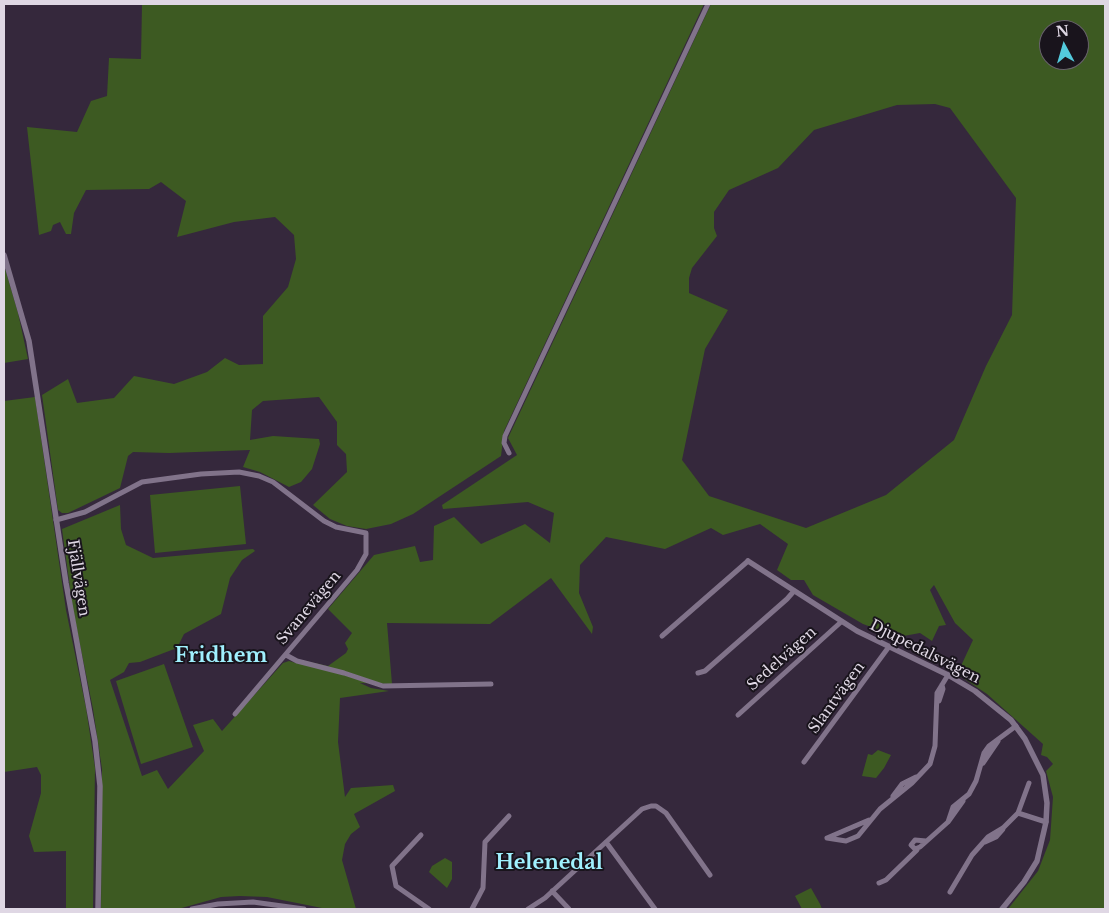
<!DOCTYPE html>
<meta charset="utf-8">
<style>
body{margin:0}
#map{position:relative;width:1109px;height:913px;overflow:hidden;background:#35283c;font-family:"Libre Baskerville",serif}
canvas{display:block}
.frame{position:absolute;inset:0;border:5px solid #dfd7e4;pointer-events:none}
.north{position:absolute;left:1039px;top:20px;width:50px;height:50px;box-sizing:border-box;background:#19141c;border:1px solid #68626c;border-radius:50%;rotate:354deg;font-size:14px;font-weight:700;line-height:20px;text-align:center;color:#dfd7e4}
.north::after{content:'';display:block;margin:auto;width:18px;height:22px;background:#53cadc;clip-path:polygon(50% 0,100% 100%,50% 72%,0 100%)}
</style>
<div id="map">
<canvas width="1109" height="913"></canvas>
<div class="frame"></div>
<div class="north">N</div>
</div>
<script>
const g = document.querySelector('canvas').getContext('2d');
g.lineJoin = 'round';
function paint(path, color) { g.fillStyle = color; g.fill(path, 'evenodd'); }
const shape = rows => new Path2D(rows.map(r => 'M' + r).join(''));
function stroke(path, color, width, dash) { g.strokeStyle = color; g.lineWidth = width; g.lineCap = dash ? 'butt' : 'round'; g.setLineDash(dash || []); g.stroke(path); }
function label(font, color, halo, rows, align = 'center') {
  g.font = font + ' "Libre Baskerville",serif'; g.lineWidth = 4; g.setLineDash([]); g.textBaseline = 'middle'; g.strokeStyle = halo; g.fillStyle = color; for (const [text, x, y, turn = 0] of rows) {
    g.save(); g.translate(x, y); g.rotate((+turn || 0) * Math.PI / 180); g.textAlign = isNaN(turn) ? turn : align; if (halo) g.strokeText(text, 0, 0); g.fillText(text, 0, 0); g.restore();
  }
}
paint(shape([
 [142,4,704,4,504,431,501,456,413,514,391,524,366,529,347,526,330,519,313,505,347,472,346,454,337,445,337,422,319,397,263,401,252,410,250,440,273,436,319,439,320,444,312,469,301,482,289,487,260,472,243,467,250,450,169,453,133,452,128,456,120,488,68,513,62,513,58,510,42,395,68,379,77,403,114,398,134,376,174,384,207,372,225,358,239,365,263,364,263,316,288,287,296,259,294,235,275,217,234,222,177,237,186,201,161,182,149,189,86,190,74,213,71,234,66,234,60,222,53,225,51,231,39,235,27,127,77,132,91,101,107,96,109,58,141,59],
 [711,4,1105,4,1105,909,1008,909,1038,871,1050,840,1053,797,1046,771,1053,764,1047,757,1041,755,1043,744,987,694,951,670,952,666,960,668,973,640,955,623,934,585,930,590,946,625,939,626,932,641,920,633,898,637,863,624,813,595,804,580,791,580,777,570,788,544,760,524,723,535,711,528,665,549,606,537,580,565,579,593,593,627,592,634,551,578,490,624,387,623,392,684,360,683,371,688,389,691,340,698,338,742,345,797,351,788,393,785,395,791,354,814,360,827,351,834,345,844,342,860,356,909,327,909,267,897,240,896,221,897,178,909,101,909,102,769,93,709,73,610,62,529,120,505,121,529,126,545,153,558,253,549,255,551,242,560,230,578,221,614,184,634,177,648,140,662,129,663,124,672,110,680,142,776,157,770,168,789,204,751,193,725,213,719,222,731,283,663,289,661,296,663,296,659,328,666,346,653,348,649,345,643,352,633,328,609,374,555,415,546,420,562,433,560,434,526,454,517,481,544,525,524,550,543,554,513,528,502,443,509,442,505,517,455,508,438],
 [1049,30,1079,30,1079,60,1049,60],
 [935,104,950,108,1016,198,1012,315,986,366,954,440,886,495,806,528,709,496,682,460,705,349,728,310,689,293,689,278,692,268,717,236,714,228,714,212,729,190,778,168,814,130,897,105],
 [4,265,18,313,28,359,4,363],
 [35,397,66,610,86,708,95,768,93,909,66,909,66,851,34,852,29,836,41,793,41,775,37,767,4,772,4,401],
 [240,486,246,544,155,553,150,495],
 [164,664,193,747,141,764,116,681],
 [878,750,891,755,884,768,876,778,862,776,868,754,872,755],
 [445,858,452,862,452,879,447,888,429,872,432,866],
 [811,888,820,904,822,909,802,909,795,896]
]), '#3d5a22');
stroke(shape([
 [509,453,504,443,505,436,708,4],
 [56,520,85,512,142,482,201,474,239,472,259,476,273,482,324,521,336,527,366,533,366,554,357,570,235,714],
 [662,636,748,561],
 [286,655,297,661,344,673,383,686,491,684],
 [698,673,705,671,787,599,794,591],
 [939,701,943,689,942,685],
 [738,715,841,622],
 [804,762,888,648],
 [983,763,998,741],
 [893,796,902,784,916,777],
 [1018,813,1046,822],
 [948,822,953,807,969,794,976,781,984,753,989,746,1016,726],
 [421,835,392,866,396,886,429,909],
 [827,838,846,841,858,836,880,809,912,783,930,764,935,746,937,693,948,675],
 [827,838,869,820],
 [926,841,915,840,911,845,915,849,920,847,948,822,963,801],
 [606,842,655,909],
 [985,842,996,837,1003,829],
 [879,883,886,880,917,850],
 [552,891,569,909],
 [950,892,972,855,988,837,1003,828,1018,813,1029,783],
 [192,909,218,904,253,902,304,909],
 [472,909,483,888,485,842,509,816],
 [528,909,545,898,642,809,651,806,656,806,666,813,710,875]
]), '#81738a', 5);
stroke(shape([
 [4,255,29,341,66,583,95,741,100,786,98,909],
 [748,561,857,631,948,675,975,691,1011,720,1025,739,1043,775,1047,803,1046,822,1037,861,1024,882,1002,909]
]), '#81738a', 5.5);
label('15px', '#dfd7e4', '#19141c', [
 ["Fjällvägen",78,578,81],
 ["Svanevägen",309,608,-50],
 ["Djupedalsvägen",925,652,27],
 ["Sedelvägen",782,659,-42],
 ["Slantvägen",837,698,-54]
]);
label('bold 20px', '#a0f0fe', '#19141c', [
 ["Fridhem",221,656],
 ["Helenedal",549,863]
]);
</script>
